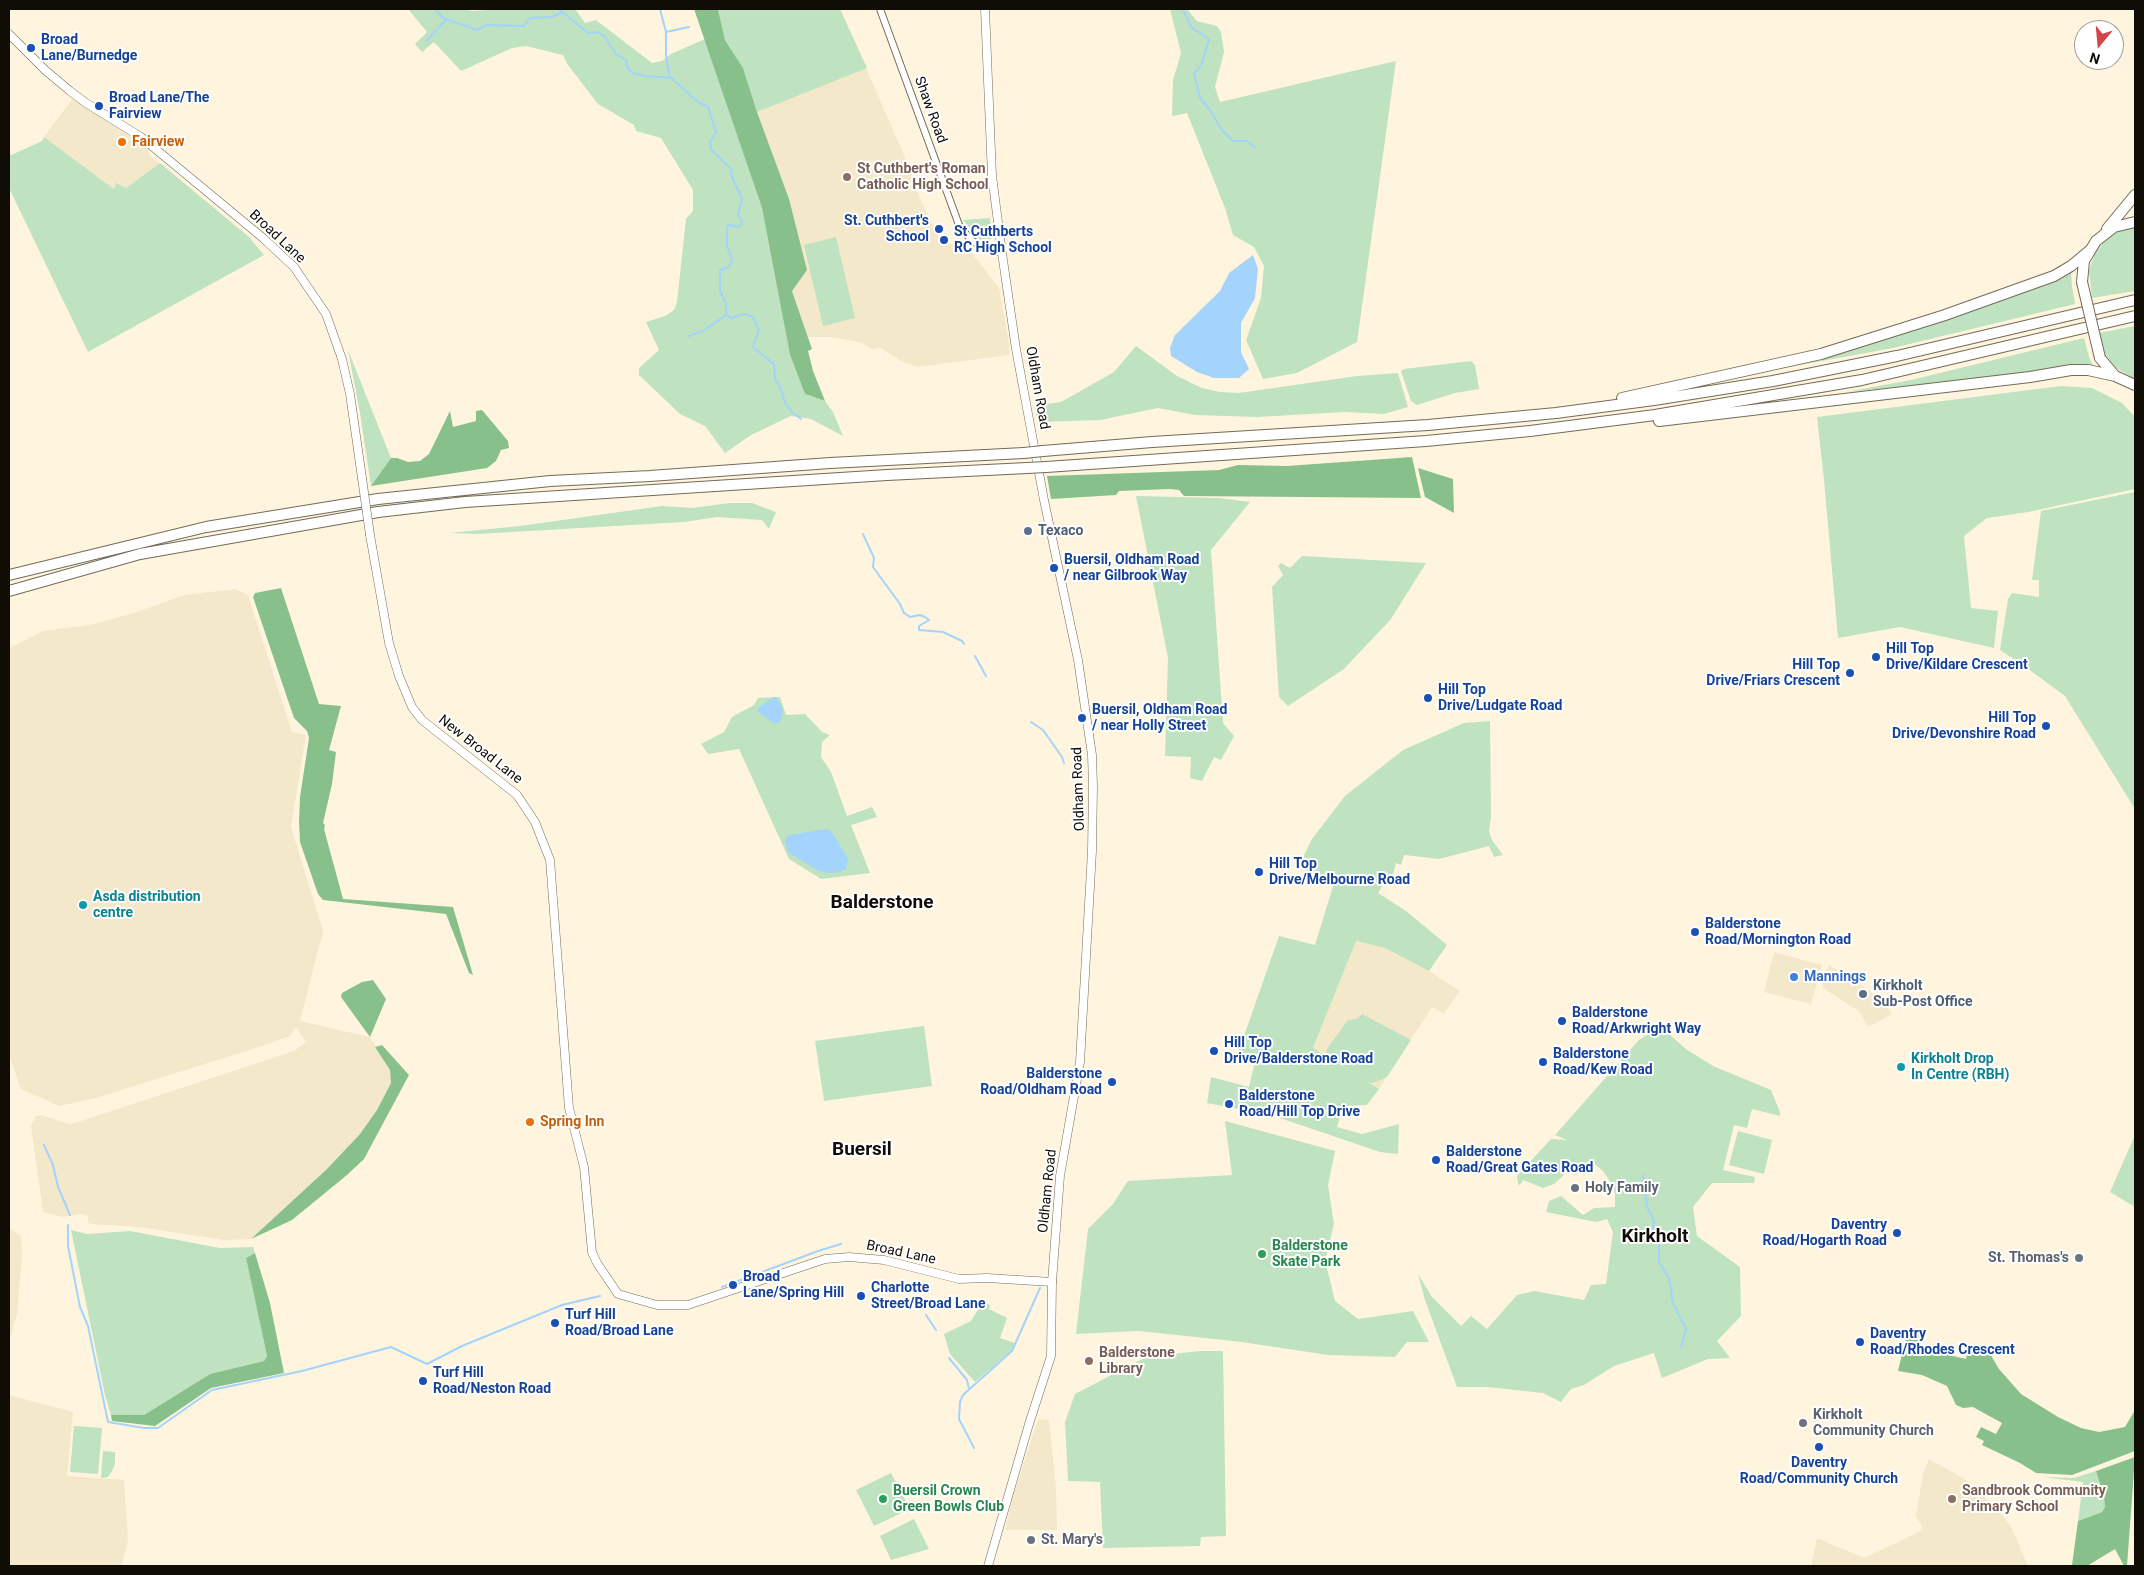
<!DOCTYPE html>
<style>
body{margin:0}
#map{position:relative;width:2144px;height:1575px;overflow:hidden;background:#fff5de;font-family:Roboto,sans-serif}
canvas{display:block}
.frame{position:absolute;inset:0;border:10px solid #100d06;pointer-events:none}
.north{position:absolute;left:2074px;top:20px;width:50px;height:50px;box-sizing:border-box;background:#fff;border:1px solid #9f9e9b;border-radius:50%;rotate:197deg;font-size:14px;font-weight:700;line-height:20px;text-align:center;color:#100d06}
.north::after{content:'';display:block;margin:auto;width:18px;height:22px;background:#d54548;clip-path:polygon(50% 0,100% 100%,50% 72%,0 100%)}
</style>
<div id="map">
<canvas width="2144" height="1575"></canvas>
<div class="frame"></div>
<div class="north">N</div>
</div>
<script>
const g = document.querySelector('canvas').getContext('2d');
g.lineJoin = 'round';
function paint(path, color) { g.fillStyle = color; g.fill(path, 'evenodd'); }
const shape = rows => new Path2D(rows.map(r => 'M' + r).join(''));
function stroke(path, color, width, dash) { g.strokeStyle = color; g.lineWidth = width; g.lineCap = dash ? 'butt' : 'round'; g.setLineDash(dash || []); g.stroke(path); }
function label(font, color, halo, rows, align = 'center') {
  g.font = font + ' Roboto,sans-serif'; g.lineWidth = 4; g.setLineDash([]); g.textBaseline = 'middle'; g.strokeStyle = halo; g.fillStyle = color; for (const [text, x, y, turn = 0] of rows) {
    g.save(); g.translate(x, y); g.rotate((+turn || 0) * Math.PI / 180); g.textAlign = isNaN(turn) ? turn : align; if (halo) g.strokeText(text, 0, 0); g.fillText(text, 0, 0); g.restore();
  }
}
paint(shape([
 [717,9,840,9,904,155,921,201,939,237,941,240,971,252,999,288,1009,342,1009,355,917,367,901,361,879,347,874,350,860,342,829,337,808,337,792,291,757,112,743,68,725,40],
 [72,99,147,147,150,156,160,163,126,188,114,189,44,137],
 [235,589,248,595,292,732,306,735,291,827,323,931,300,1021,370,1037,390,1070,391,1083,377,1110,360,1134,327,1169,251,1239,224,1240,139,1227,92,1224,88,1223,88,1216,81,1214,63,1217,43,1212,31,1126,36,1116,41,1115,69,1124,75,1123,294,1051,306,1042,296,1027,290,1036,256,1048,96,1098,59,1106,21,1089,9,1055,9,648,43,631,89,625,131,614,185,595],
 [1356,941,1385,948,1429,971,1460,991,1444,1014,1432,1007,1379,1089,1313,1048],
 [1774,952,1822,965,1811,1004,1764,992],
 [1829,965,1863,986,1885,1003,1892,1014,1868,1027,1860,1012,1823,988,1823,977],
 [9,1228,21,1236,22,1257,17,1315,9,1342],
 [9,1395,73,1412,67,1476,124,1480,128,1541,121,1566,9,1566],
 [1038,1419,1049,1420,1056,1487,1057,1530,1005,1530,1013,1497],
 [1929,1459,1968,1481,2005,1518,2012,1529,2028,1566,1811,1566,1817,1538,1864,1558,1921,1531,1922,1527,1916,1516,1923,1473]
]), '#f4e8ca');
paint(shape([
 [408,9,465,9,472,11,506,9,575,9,585,23,596,20,652,63,662,61,671,54,705,39,762,208,790,355,805,394,825,401,833,412,843,436,811,419,791,416,751,435,725,453,705,426,680,414,639,375,639,368,659,350,646,322,665,316,674,310,677,302,686,219,693,211,693,190,661,138,636,131,634,125,598,104,568,65,563,55,526,46,512,48,461,71,434,42,422,52,415,44,427,32],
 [717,9,840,9,867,68,757,112,743,68,725,40],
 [1170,9,1187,9,1197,21,1217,26,1221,32,1224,52,1215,87,1220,102,1396,61,1357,342,1297,373,1263,379,1246,340,1261,298,1264,266,1254,247,1233,235,1225,208,1187,113,1172,116,1173,80,1181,53],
 [44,137,114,189,116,183,126,188,160,163,249,237,264,255,88,352,9,188,9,156,42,141],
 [990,218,992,238,986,241,980,240,963,220],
 [2135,228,2135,291,2092,298,2089,271,2095,253,2108,237,2123,229],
 [836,237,855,318,823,326,804,245],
 [2071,270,2072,287,2075,304,1893,348,1783,368,1875,342,1957,315],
 [2135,326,2135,379,2114,367,2101,347,2099,333],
 [2084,338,2089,357,2094,368,1846,392,1911,380],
 [1136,346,1177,376,1202,388,1220,392,1239,393,1357,376,1398,373,1408,407,1384,414,1345,412,1257,417,1195,415,1158,408,1100,420,1038,422,1034,406,1061,402,1114,372],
 [348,350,391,458,371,486,360,413],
 [1471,361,1475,365,1479,389,1455,393,1417,405,1411,401,1401,371,1404,369],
 [2061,386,2092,388,2122,403,2135,417,2135,489,2028,512,1987,518,1964,536,1971,608,1998,611,1994,648,1900,627,1838,638,1824,480,1817,417],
 [2135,492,2135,809,2065,696,2020,663,2000,650,2008,599,2012,593,2039,597,2039,580,2032,580,2041,511],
 [1136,496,1219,498,1250,502,1211,550,1223,723,1234,736,1221,760,1214,757,1202,781,1190,778,1191,757,1165,756,1168,658],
 [729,503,752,503,776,512,769,529,762,520,717,517,684,522,477,534,449,533,520,526,662,506,693,508],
 [1302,556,1426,563,1391,619,1344,669,1288,706,1279,697,1272,587,1283,575,1278,566,1281,563,1290,568],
 [780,697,786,715,805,714,822,732,830,735,822,742,821,757,831,772,847,816,872,807,877,817,851,825,870,873,821,879,789,859,739,749,708,754,701,744,724,732,732,717,754,705,758,698],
 [1490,721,1491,817,1489,831,1492,840,1503,855,1494,857,1489,846,1439,859,1404,855,1401,865,1396,863,1393,875,1389,875,1378,893,1406,911,1447,945,1429,971,1385,948,1356,941,1313,1048,1364,1079,1326,1055,1327,1049,1348,1020,1357,1019,1362,1014,1411,1040,1387,1077,1373,1083,1368,1082,1379,1089,1367,1105,1343,1106,1337,1127,1362,1134,1399,1124,1398,1154,1380,1152,1271,1115,1207,1103,1211,1077,1249,1087,1255,1061,1238,1053,1279,936,1315,945,1334,883,1298,867,1312,839,1345,796,1403,750,1464,723],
 [924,1026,932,1086,824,1101,815,1041],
 [1660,1026,1686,1049,1713,1066,1771,1090,1780,1112,1780,1116,1752,1109,1747,1128,1734,1125,1723,1170,1755,1177,1754,1183,1712,1183,1693,1207,1697,1236,1740,1267,1741,1316,1717,1341,1730,1358,1708,1359,1662,1378,1654,1353,1614,1366,1584,1385,1571,1389,1561,1402,1543,1393,1488,1387,1457,1387,1425,1300,1418,1274,1432,1297,1461,1326,1471,1316,1487,1329,1517,1295,1534,1291,1584,1300,1591,1285,1606,1284,1613,1232,1607,1219,1596,1222,1546,1212,1549,1201,1561,1196,1583,1215,1594,1208,1615,1207,1615,1194,1611,1183,1603,1171,1590,1160,1576,1175,1567,1172,1554,1184,1543,1188,1523,1180,1520,1185,1518,1184,1517,1176,1551,1139,1567,1140,1555,1135,1639,1040],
 [1225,1121,1335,1151,1328,1185,1334,1224,1325,1260,1335,1301,1358,1319,1413,1311,1429,1342,1407,1342,1395,1357,1328,1355,1242,1342,1139,1331,1076,1334,1088,1229,1113,1204,1128,1181,1232,1175],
 [1738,1131,1772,1140,1764,1174,1729,1165],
 [2135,1135,2135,1207,2110,1192],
 [71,1230,87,1234,130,1231,220,1248,253,1247,255,1253,246,1258,267,1356,264,1361,210,1374,144,1415,111,1415,105,1395],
 [983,1302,990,1305,989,1309,1007,1318,1000,1338,1015,1343,1012,1350,975,1382,950,1354,944,1334,971,1321],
 [1200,1351,1223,1351,1226,1536,1201,1537,1200,1546,1103,1548,1100,1482,1068,1481,1065,1422,1075,1394,1146,1357],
 [74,1426,102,1428,98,1474,70,1472],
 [103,1451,115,1452,115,1464,112,1471,108,1477,101,1478],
 [2096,1471,2104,1497,2105,1507,2102,1512,2078,1521,2083,1482,2042,1477,2074,1478],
 [891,1473,910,1509,874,1526,856,1490],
 [914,1519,929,1549,891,1560,880,1536]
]), '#bfe2c0');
paint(shape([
 [694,9,718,10,725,40,743,68,757,112,789,199,807,270,792,291,812,349,808,351,813,371,825,401,805,394,790,355,762,208],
 [482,410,508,441,509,448,501,450,496,461,487,468,371,486,391,458,397,458,408,462,420,461,429,454,450,411,453,427,476,421,476,411],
 [1412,457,1421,498,1184,496,1179,490,1170,489,1119,491,1116,495,1051,499,1047,476,1219,470,1238,465,1287,466],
 [1418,468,1453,479,1454,513,1425,497],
 [281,588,319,704,341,706,329,750,336,752,332,784,323,823,325,825,324,829,343,899,453,907,473,975,469,973,446,914,323,900,318,894,300,842,299,822,300,797,309,738,307,731,294,718,253,597,255,593],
 [373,980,386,999,370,1037,341,997,342,993,362,982],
 [382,1045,409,1075,364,1159,347,1175,292,1220,251,1239,327,1169,360,1134,377,1110,391,1083,390,1070,375,1047],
 [255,1253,270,1303,284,1373,211,1388,155,1426,112,1421,111,1415,144,1415,210,1374,264,1361,267,1356,246,1258],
 [1907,1333,1921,1333,1918,1348,1966,1359,1968,1347,1972,1344,1986,1347,1999,1369,2021,1394,2058,1417,2081,1428,2099,1432,2125,1427,2135,1410,2135,1451,2072,1475,2036,1473,2020,1463,1982,1445,1984,1441,1976,1437,1981,1427,1996,1434,2002,1423,1973,1407,1963,1408,1956,1405,1947,1386,1922,1375,1898,1371],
 [2135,1457,2127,1566,2124,1566,2115,1549,2087,1566,2072,1565,2078,1521,2102,1512,2105,1507,2104,1497,2096,1471]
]), '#88c08c');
paint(shape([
 [1253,255,1258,269,1255,298,1241,323,1241,352,1249,369,1239,378,1214,378,1197,372,1171,356,1170,348,1175,335,1220,291,1229,273],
 [774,697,777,698,783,710,781,720,778,723,773,723,758,712,758,708],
 [827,829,832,832,848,859,846,869,840,872,827,873,817,870,788,852,785,840,789,835]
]), '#a4d3fc');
stroke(shape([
 [435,9,443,18,477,30,487,25,524,26,530,18,551,17,562,13],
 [559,9,588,33,597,32,604,36,616,54,626,60,627,67,633,73,645,76,672,78,695,100,708,107,716,132,710,142,711,149,732,170,731,175,742,199,738,215,742,221,740,227,728,225,727,229,727,246,732,259,729,267,720,270,720,291,726,303,726,315,732,318,745,314,753,317,759,330,753,347,774,364,775,378,781,389,785,403,792,412,801,419],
 [660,9,666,32,666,56,670,78],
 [1183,9,1191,27,1209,39,1201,66,1194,73,1200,98,1210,110,1221,129,1233,141,1246,141,1255,147],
 [666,32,689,27],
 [426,41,447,19],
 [689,336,703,331,726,315],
 [863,534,874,558,873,567,900,604,904,613,910,617,920,615,925,617,929,620,919,626,919,630,943,632,962,641,964,644],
 [975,656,986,676],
 [1031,722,1043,730,1062,757,1064,763],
 [44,1145,53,1165,58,1187,70,1215],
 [1643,1175,1647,1207,1653,1218,1654,1223,1652,1230,1659,1243,1659,1262,1669,1279,1673,1303,1686,1329,1681,1347],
 [68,1225,68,1246,80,1307,88,1326,108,1422,144,1428,158,1428,212,1390,302,1371,391,1347,427,1364,462,1346,562,1305,600,1296],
 [722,1287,818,1251,841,1244],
 [926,1315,936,1330],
 [949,1358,967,1380,969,1389],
 [974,1448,959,1419,960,1402,963,1395,1012,1351,1040,1288]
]), '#a4d3fc', 2);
const tertiary = shape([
 [880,9,959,225,971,240,985,248,1002,253]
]);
const secondary = shape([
 [9,34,45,70,70,91,86,103,141,137,263,238,294,267,326,314,342,359,350,394,362,478],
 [370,535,389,643,399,676,412,707,422,720,517,795,535,822,550,860,569,1108,584,1167,592,1252,597,1263,618,1294,657,1305,688,1305,825,1259,849,1257,884,1260,959,1279,987,1278,1052,1282]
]);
const primary = shape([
 [985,9,992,176,1002,253,1016,349,1044,500,1078,660,1092,755,1093,786,1092,851,1080,1062,1060,1176,1052,1282,1051,1356,1029,1424,988,1566]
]);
const motorway = shape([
 [2107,229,2135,195],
 [2082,282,2084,261,2096,241,2114,227,2135,222],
 [2100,358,2115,376,2135,385],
 [1622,398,1821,354,1945,315,2054,276,2071,266,2089,251],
 [1659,421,2030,377,2071,370,2088,370,2115,376],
 [1043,451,1152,442,1428,425,1556,413,1654,400,1773,381,1897,356,2135,300],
 [1046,467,1426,441,1530,431,1655,415,1862,380,2135,316],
 [9,575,206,527,378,499,550,481,650,476,830,463,1024,453],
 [9,591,140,554,378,512,465,502,887,475,1027,468]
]);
stroke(tertiary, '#736b57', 8);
stroke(secondary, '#736b57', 9);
stroke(primary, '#736b57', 9);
stroke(motorway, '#736b57', 12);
stroke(tertiary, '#fff', 6);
stroke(secondary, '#fff', 8);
stroke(primary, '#fff', 8);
stroke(motorway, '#fff', 10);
const secondaryBridge = shape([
 [362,478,370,535]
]);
const motorwayBridge = shape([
 [2082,282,2100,358],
 [1024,453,1043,451],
 [1027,468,1046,467]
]);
stroke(secondaryBridge, '#736b57', 9, []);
stroke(motorwayBridge, '#736b57', 12, []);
stroke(secondaryBridge, '#fff', 8);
stroke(motorwayBridge, '#fff', 10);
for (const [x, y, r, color] of [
 [31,48,5,"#1a4fb4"],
 [99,106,5,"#1a4fb4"],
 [122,142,5,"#e8710a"],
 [847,177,5,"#8d6e63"],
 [939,229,5,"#1a4fb4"],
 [944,240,5,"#1a4fb4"],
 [1028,531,5,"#5c6f8a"],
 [1054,568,5,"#1a4fb4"],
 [1876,657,5,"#1a4fb4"],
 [1850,673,5,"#1a4fb4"],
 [1428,698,5,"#1a4fb4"],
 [1082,718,5,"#1a4fb4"],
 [2046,726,5,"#1a4fb4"],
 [1259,872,5,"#1a4fb4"],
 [83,905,5,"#0f9aa8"],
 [1695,932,5,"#1a4fb4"],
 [1794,977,5,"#3f7fe0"],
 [1863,994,5,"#5c6f8a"],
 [1562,1021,5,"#1a4fb4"],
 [1214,1051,5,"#1a4fb4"],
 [1543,1062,5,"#1a4fb4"],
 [1901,1067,5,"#0f9aa8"],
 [1112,1082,5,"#1a4fb4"],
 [1229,1104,5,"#1a4fb4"],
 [530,1122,5,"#e8710a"],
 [1436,1160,5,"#1a4fb4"],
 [1575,1188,5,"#6b7280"],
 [1897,1233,5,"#1a4fb4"],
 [1262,1254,5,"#2e9e5b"],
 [2079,1258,5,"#6b7280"],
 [733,1285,5,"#1a4fb4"],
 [861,1296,5,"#1a4fb4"],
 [555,1323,5,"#1a4fb4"],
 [1860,1342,5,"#1a4fb4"],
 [1089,1361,5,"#8d6e63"],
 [423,1381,5,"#1a4fb4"],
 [1803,1423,5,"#6b7280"],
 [1819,1447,5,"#1a4fb4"],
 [883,1499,5,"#2e9e5b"],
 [1952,1499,5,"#8d6e63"],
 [1031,1540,5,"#6b7280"]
]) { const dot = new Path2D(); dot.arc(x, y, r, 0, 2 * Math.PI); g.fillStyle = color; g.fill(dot); stroke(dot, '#fff', 2); }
label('bold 14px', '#164399', '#fff', [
 ["Broad",41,40],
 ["Lane/Burnedge",41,56],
 ["Broad Lane/The",109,98],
 ["Fairview",109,114],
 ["St. Cuthbert's",929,221,"right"],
 ["School",929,237,"right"],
 ["St Cuthberts",954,232],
 ["RC High School",954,248],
 ["Buersil, Oldham Road",1064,560],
 ["/ near Gilbrook Way",1064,576],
 ["Hill Top",1886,649],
 ["Drive/Kildare Crescent",1886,665],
 ["Hill Top",1840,665,"right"],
 ["Drive/Friars Crescent",1840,681,"right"],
 ["Hill Top",1438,690],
 ["Drive/Ludgate Road",1438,706],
 ["Buersil, Oldham Road",1092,710],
 ["/ near Holly Street",1092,726],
 ["Hill Top",2036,718,"right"],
 ["Drive/Devonshire Road",2036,734,"right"],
 ["Hill Top",1269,864],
 ["Drive/Melbourne Road",1269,880],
 ["Balderstone",1705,924],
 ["Road/Mornington Road",1705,940],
 ["Balderstone",1572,1013],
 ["Road/Arkwright Way",1572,1029],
 ["Hill Top",1224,1043],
 ["Drive/Balderstone Road",1224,1059],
 ["Balderstone",1553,1054],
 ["Road/Kew Road",1553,1070],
 ["Balderstone",1102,1074,"right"],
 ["Road/Oldham Road",1102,1090,"right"],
 ["Balderstone",1239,1096],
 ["Road/Hill Top Drive",1239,1112],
 ["Balderstone",1446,1152],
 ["Road/Great Gates Road",1446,1168],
 ["Daventry",1887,1225,"right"],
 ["Road/Hogarth Road",1887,1241,"right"],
 ["Broad",743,1277],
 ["Lane/Spring Hill",743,1293],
 ["Charlotte",871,1288],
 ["Street/Broad Lane",871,1304],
 ["Turf Hill",565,1315],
 ["Road/Broad Lane",565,1331],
 ["Daventry",1870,1334],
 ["Road/Rhodes Crescent",1870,1350],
 ["Turf Hill",433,1373],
 ["Road/Neston Road",433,1389],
 ["Daventry",1819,1463,"center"],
 ["Road/Community Church",1819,1479,"center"]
], 'left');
label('14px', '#100d06', '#fff', [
 ["Shaw Road",930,110,70],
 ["Broad Lane",277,237,43],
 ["Oldham Road",1037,388,80],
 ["New Broad Lane",480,750,38],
 ["Oldham Road",1079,789,-92],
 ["Oldham Road",1048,1191,-84],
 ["Broad Lane",901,1253,12]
]);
label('bold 14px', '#c56008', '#fff', [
 ["Fairview",132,142],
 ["Spring Inn",540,1122]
], 'left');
label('bold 14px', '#785e54', '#fff', [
 ["St Cuthbert's Roman",857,169],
 ["Catholic High School",857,185],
 ["Balderstone",1099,1353],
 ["Library",1099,1369],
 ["Sandbrook Community",1962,1491],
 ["Primary School",1962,1507]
], 'left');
label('bold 14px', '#4e5e75', '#fff', [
 ["Texaco",1038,531],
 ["Kirkholt",1873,986],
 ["Sub-Post Office",1873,1002]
], 'left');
label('bold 14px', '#0d838f', '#fff', [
 ["Asda distribution",93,897],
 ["centre",93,913],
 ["Kirkholt Drop",1911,1059],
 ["In Centre (RBH)",1911,1075]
], 'left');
label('bold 14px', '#366cbe', '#fff', [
 ["Mannings",1804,977]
], 'left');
label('bold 14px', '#5b616d', '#fff', [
 ["Holy Family",1585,1188],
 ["St. Thomas's",2069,1258,"right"],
 ["Kirkholt",1813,1415],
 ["Community Church",1813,1431],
 ["St. Mary's",1041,1540]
], 'left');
label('bold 14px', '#27864d', '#fff', [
 ["Balderstone",1272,1246],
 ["Skate Park",1272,1262],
 ["Buersil Crown",893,1491],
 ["Green Bowls Club",893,1507]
], 'left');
label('bold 19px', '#100d06', '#fff', [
 ["Balderstone",882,903],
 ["Buersil",862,1150],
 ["Kirkholt",1655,1237]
]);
</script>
